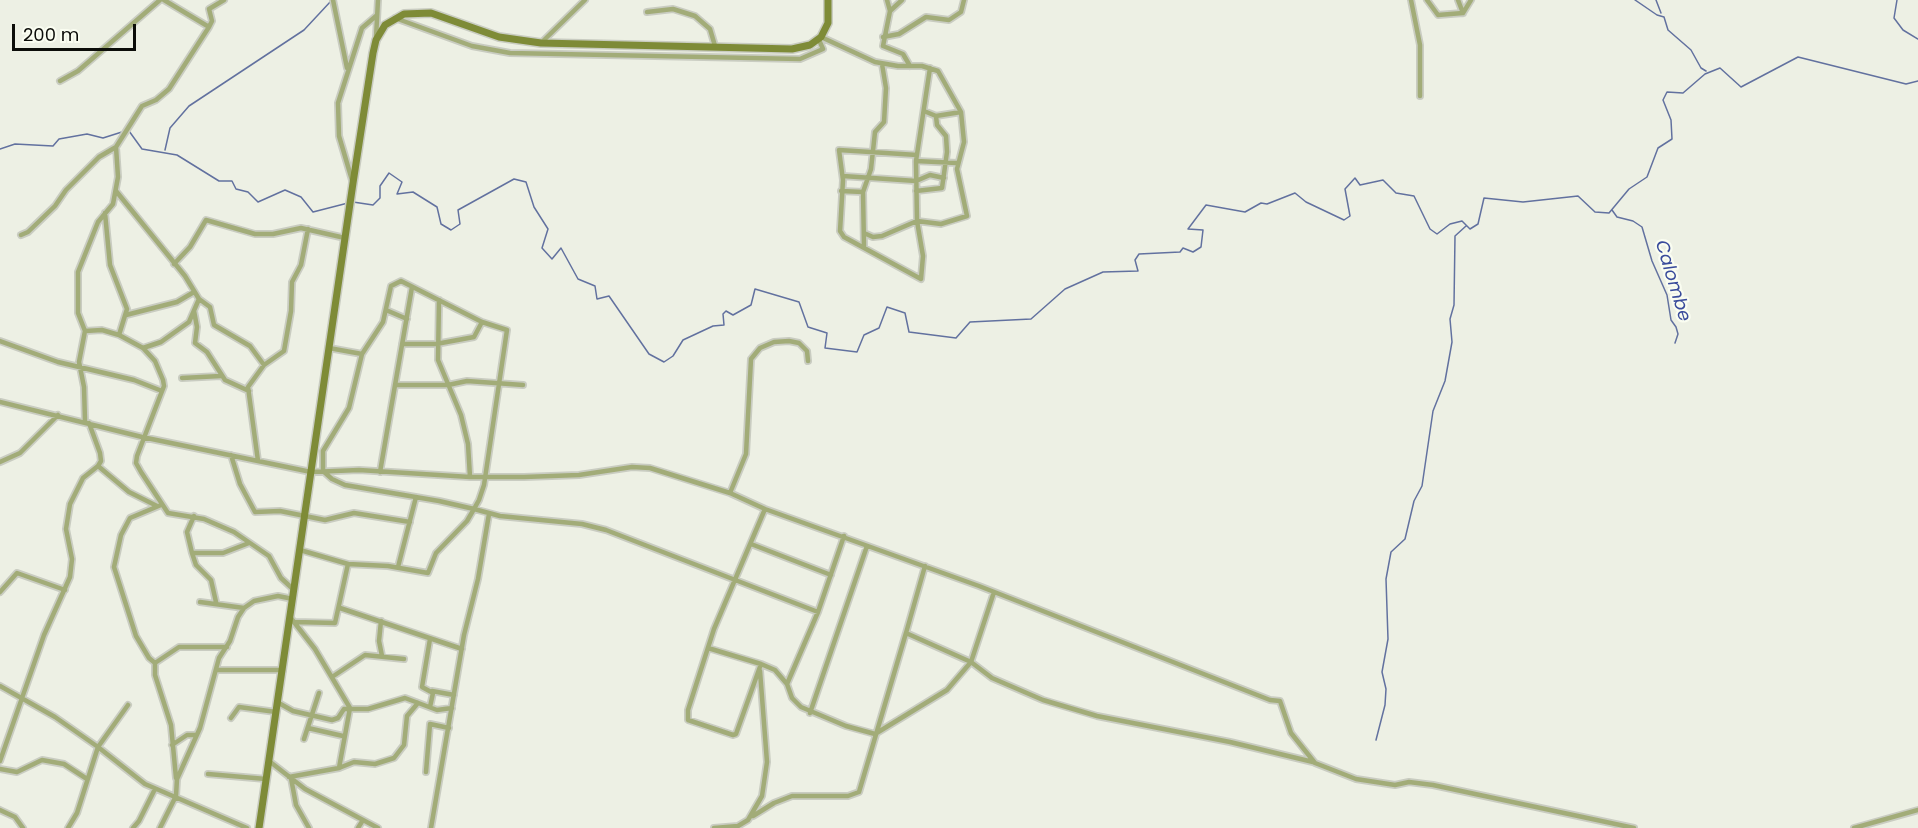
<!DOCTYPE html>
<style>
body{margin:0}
#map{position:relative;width:1918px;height:828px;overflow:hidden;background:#edf0e4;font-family:Poppins,sans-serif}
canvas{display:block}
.scale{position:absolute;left:12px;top:24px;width:124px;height:27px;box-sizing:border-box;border:3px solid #0c0d09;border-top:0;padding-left:8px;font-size:18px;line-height:21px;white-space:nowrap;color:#0c0d09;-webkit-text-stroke:4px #fafdf1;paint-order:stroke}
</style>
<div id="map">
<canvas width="1918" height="828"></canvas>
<div class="scale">200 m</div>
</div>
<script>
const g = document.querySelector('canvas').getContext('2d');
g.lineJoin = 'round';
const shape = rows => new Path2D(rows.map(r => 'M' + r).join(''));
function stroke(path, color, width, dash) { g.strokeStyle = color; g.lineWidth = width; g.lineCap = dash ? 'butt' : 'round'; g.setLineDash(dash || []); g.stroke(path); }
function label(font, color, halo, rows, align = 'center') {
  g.font = font + ' Poppins,sans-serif'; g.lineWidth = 4.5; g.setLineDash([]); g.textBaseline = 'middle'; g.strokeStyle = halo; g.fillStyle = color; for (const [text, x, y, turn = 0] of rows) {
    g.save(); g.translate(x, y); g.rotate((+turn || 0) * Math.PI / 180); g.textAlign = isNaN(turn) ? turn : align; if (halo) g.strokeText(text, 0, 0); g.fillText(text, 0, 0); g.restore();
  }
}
stroke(shape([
 [1635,0,1657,15,1664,17,1668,30,1691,50,1701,68,1706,71],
 [1656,0,1661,13],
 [1897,0,1894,18,1903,30,1918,39],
 [129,131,142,149,177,155,219,181,232,181,236,189,248,192,258,202,285,190,301,197,313,212,348,203],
 [0,149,15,144,53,146,59,139,87,134,103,138,125,131],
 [165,150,170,128,189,106,304,30,331,1],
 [353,202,373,205,380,198,380,186,389,173,402,182,397,194,413,192,437,207,441,224,451,230,460,224,458,210,514,179,526,182,534,207,548,229,542,248,552,259,561,248,578,279,595,286,597,299,609,296,649,354,664,362,673,356,683,340,713,326,724,325,723,314,726,311,733,315,751,305,755,289,799,302,808,327,827,333,825,348,857,352,864,335,879,328,887,307,905,313,909,332,956,338,970,322,1031,319,1065,289,1103,272,1138,271,1135,260,1139,254,1180,252,1183,248,1193,252,1201,247,1203,230,1188,229,1206,205,1245,212,1261,203,1267,204,1295,193,1306,202,1344,220,1350,216,1345,189,1355,178,1360,185,1383,180,1396,193,1414,196,1430,229,1437,234,1450,224,1462,221,1470,229,1478,224,1484,198,1523,202,1578,196,1595,212,1609,213,1629,189,1647,177,1658,148,1672,139,1671,120,1663,100,1667,92,1683,93,1705,74,1720,68,1741,87,1798,57,1906,84,1918,81],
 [1612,210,1617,217,1633,221,1642,227,1652,261,1667,295,1671,320,1676,327,1678,334,1675,343],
 [1376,740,1385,705,1386,689,1382,672,1388,639,1386,579,1391,552,1405,539,1414,501,1422,486,1433,411,1445,381,1452,342,1450,319,1454,305,1455,236,1466,226]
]), '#62719f', 1.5);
const minor = shape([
 [164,0,209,27],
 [333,0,347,68],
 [887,0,890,11,883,46,903,54,910,66],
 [1411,0,1420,45,1420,96],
 [1427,0,1438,15,1463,13],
 [1458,0,1463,13],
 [890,11,902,0],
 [647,12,673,9,695,16,710,29,715,46],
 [1463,13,1471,0],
 [395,18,472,46,510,53,800,59,823,49,819,40],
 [821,37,875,62,898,66,922,66,938,71,961,112,964,142,957,169,967,216,941,224,917,221,882,236,873,237,864,233],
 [883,37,899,34,926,17,949,20,961,12,964,0],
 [376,38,378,0],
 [541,43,585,0],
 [60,81,78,71,160,0],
 [936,116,961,112],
 [917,155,839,150,843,180,840,231,844,237,921,279,923,256,917,221,916,161,930,68],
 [916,161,957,163],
 [843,176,916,181,930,175,944,178],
 [352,180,339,136,338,103,362,28,376,16],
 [116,191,185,276,199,299,210,307,214,325,250,346,264,365],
 [841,191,863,192],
 [916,191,942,188,947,152,946,136,937,125,936,116,924,111],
 [105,213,110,265,127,309,119,335,143,348,155,361,163,380,164,386,137,456,136,463,141,472,168,513,204,519,234,532,269,556,281,578,294,590],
 [21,235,28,232,55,206,66,190,99,157,116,147,142,106,156,100,169,89,209,27,212,21,209,9,224,0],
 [864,247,863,192,871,169,875,132,884,122,886,88,882,64],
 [174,264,190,247,206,220,255,234,273,234,301,228,345,238],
 [439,300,438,360,461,415,468,444,470,477],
 [386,310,407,319],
 [194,311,197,327,195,343,207,352,225,380,249,391],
 [126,315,177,302,194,292],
 [85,331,102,330,119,335],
 [0,341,58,362,134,380,162,391],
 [402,344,436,344,474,337,482,322],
 [143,348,161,342,189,322,199,299],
 [329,348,362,354],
 [182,378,221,376],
 [395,385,448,385,467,381,523,385],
 [0,402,142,437,311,472,359,470,470,477,524,477,579,475,632,467,650,468,730,493,765,509,979,586,1270,700,1280,701,1291,733,1315,763,1356,779,1395,785,1409,782,1433,785,1634,828],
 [85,421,84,387,79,362,85,331,78,313,78,272,98,222,113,204,118,177,116,147],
 [89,423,100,453,101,461,98,466,129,492,157,506],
 [231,455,240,484,255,512,280,511,325,520,354,513,410,522],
 [258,461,248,387,264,365,284,351,291,311,292,282,301,265,308,229],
 [0,462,20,453,58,415],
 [380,472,412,287],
 [730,493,746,454,751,359,760,348,774,342,789,341,799,343,807,351,808,361],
 [844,536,818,612,787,684,792,698,801,707,846,726,875,734,947,690,971,662,994,592],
 [751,544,831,575],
 [192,553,187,532,194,516],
 [348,564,388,566,428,573,436,553,467,521,474,509,479,500,484,485,507,330,482,322,401,281,391,286,383,322,362,354,349,408,323,451,323,471,332,479,345,485,439,501,474,509,500,516,582,524,606,530,818,612],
 [925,566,906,633,971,662,992,678,1043,700,1097,716,1230,742,1313,762],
 [398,567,416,497],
 [0,592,17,573,65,590],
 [200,602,244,608],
 [216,602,211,580,196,565,192,553,223,553,249,543],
 [340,608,462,649],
 [290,617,315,649,350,708,339,768],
 [381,621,379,641,382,656],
 [295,622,335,623,348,564,300,550],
 [430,639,422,687,433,693,430,707],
 [708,648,761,664,775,670,787,684],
 [155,663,149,658,136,636,114,567,121,535,130,518,161,505],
 [761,664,736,734,733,735,688,720,688,710,714,629,765,509],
 [216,670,283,670],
 [332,677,365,655,404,659],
 [0,686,55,717,98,747,145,784,247,828],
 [432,691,454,695],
 [277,702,293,711,332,720,338,718,344,709,368,709,405,698,437,710,452,708],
 [810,713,867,546],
 [231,718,239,707,276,712],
 [308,728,343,736],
 [304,739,319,693],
 [172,745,187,735,197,735],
 [0,761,44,635,70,577,72,559,66,529,70,504,83,478,98,466],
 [269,761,305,789,378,828],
 [0,769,17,772,42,760,64,764,87,779],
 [426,772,430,724,449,728],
 [208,774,266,779],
 [289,777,339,768,354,762,375,764,394,758,404,745,407,716,418,703],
 [176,778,171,725,155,675,155,663,179,647,227,647],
 [291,778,296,805,309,828],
 [0,810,15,817,23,828],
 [753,816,774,803,792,796,848,796,859,792,906,633],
 [68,828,77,813,98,747,128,705],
 [133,828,139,821,155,789],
 [160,828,176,796,177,779,200,728,219,658,230,641,238,617,244,608,254,601,278,596,293,599],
 [358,828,363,820],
 [431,828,464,635,478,579,489,514],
 [714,828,738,826,748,820,762,796,767,762,760,671],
 [1854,828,1918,810]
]);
const secondary = shape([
 [259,828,353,183,373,53,376,40,385,25,404,14,431,13,499,37,541,43,792,49,810,45,821,37,828,23,828,0]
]);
stroke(minor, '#c9ccc1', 8);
stroke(secondary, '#c9ccc1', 10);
stroke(minor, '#a2ac78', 4.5);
stroke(secondary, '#7e8b37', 7);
label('italic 18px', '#394b9b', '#fafdf1', [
 ["Calombe",1672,281,73]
]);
</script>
